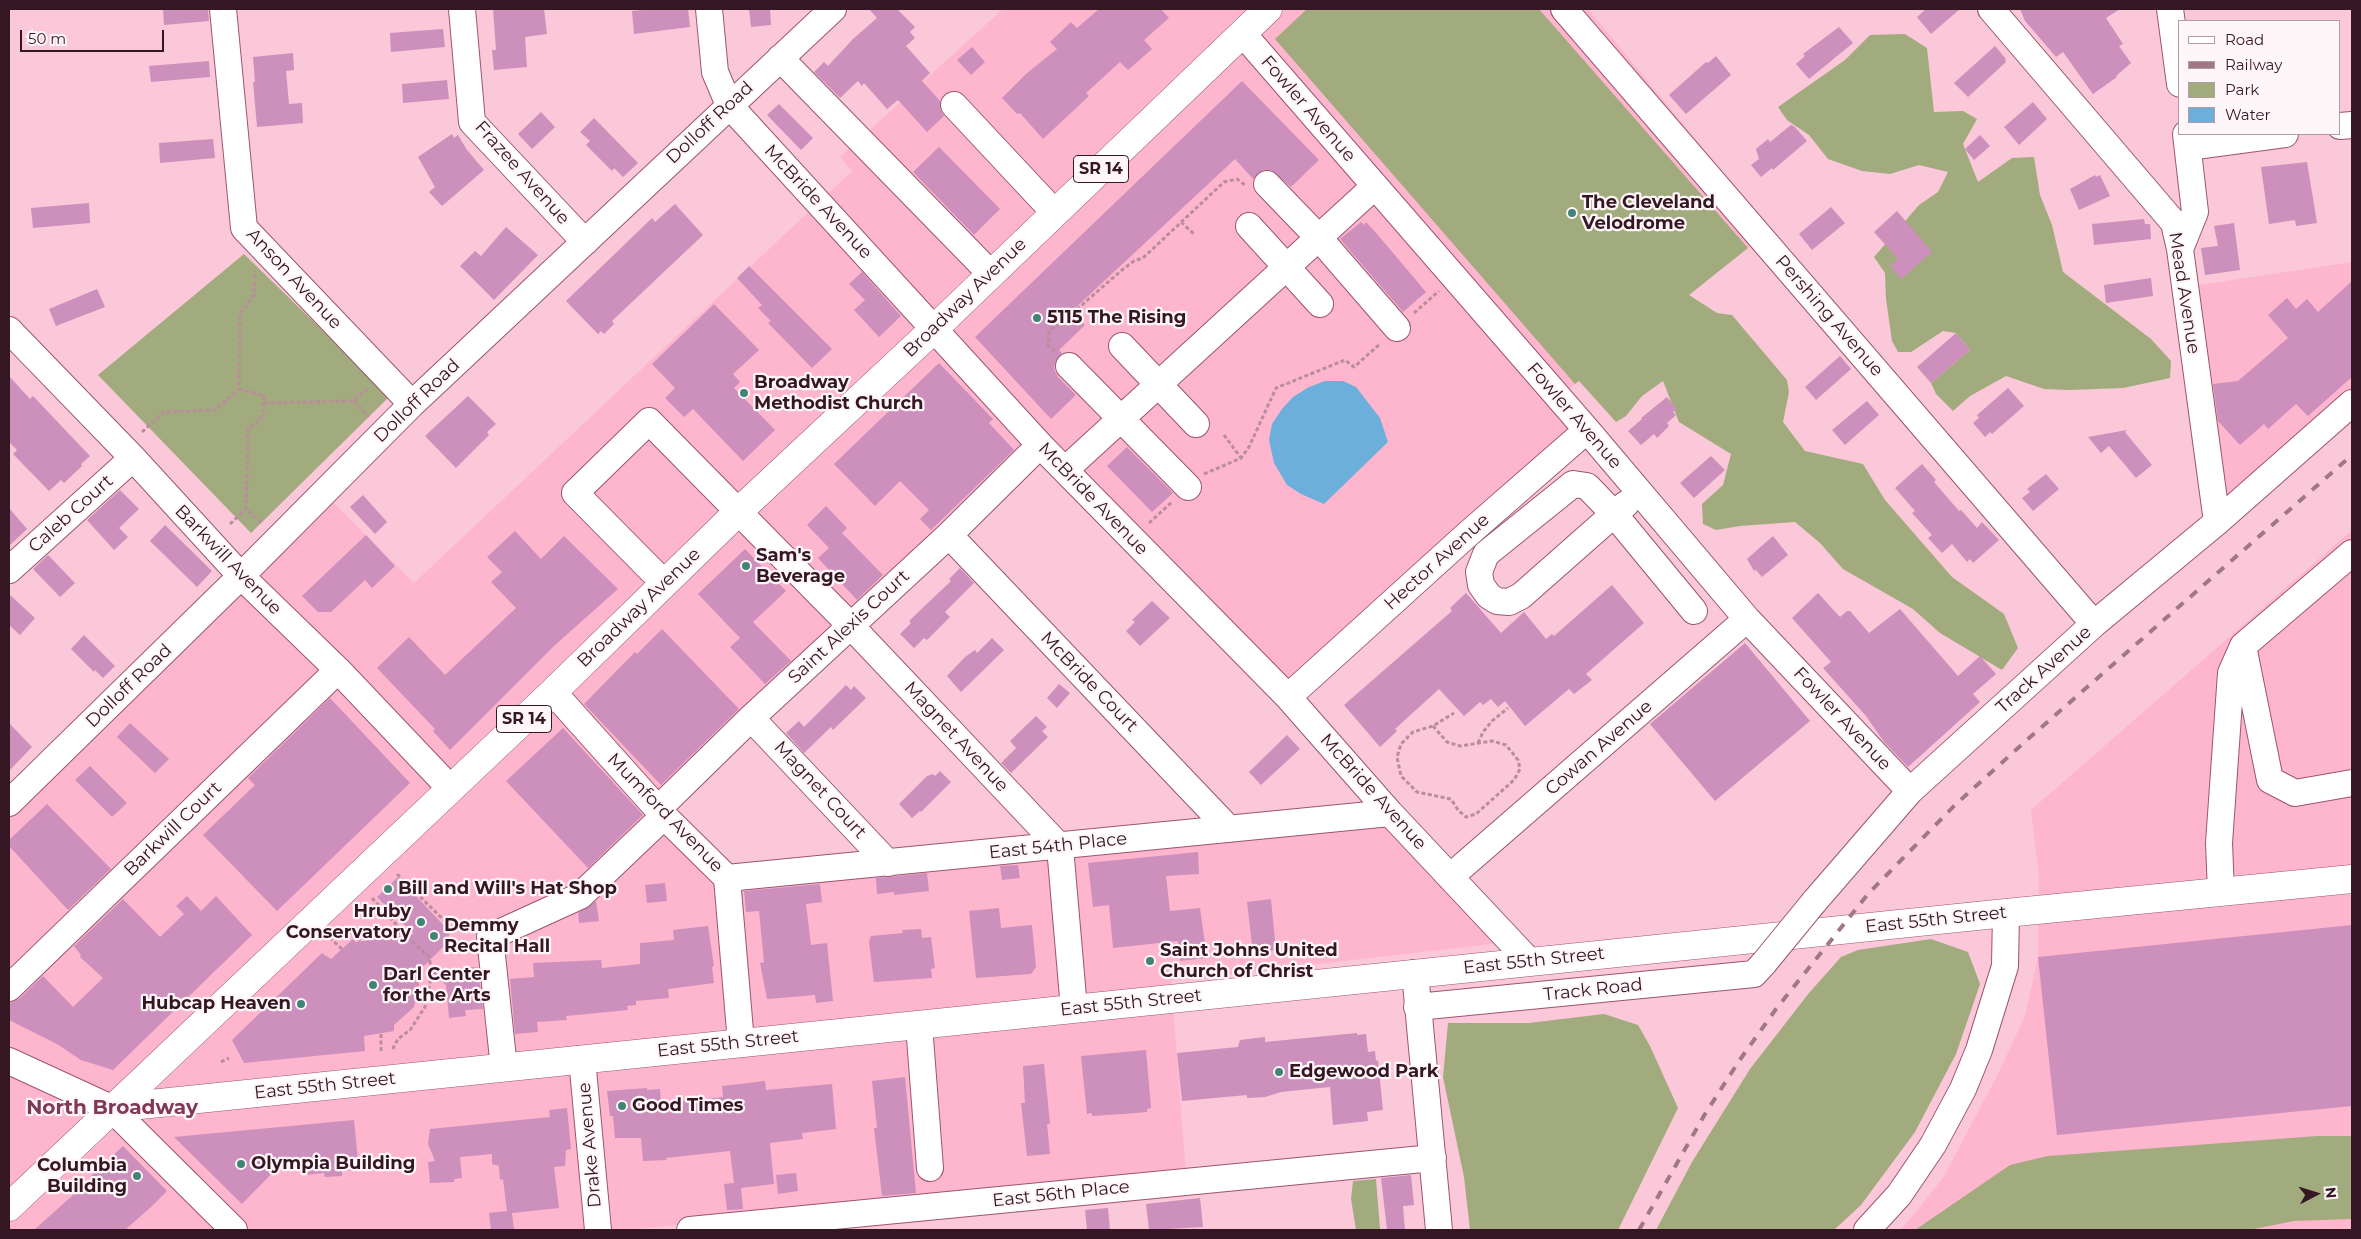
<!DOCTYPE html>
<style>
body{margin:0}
#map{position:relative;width:2361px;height:1239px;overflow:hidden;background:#fac8d8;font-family:Montserrat,sans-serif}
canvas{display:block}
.frame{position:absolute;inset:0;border:10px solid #351723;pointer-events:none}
.legend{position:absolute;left:2178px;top:20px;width:162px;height:115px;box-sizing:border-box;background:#fff6f9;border:1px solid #ae9da3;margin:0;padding:6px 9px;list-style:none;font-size:15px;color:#351723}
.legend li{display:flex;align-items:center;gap:10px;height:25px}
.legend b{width:25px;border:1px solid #ae9da3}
.north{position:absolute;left:2291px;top:1169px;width:50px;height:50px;-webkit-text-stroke:4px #fff6f9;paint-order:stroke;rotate:85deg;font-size:14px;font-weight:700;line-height:20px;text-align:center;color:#351723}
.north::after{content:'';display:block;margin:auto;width:18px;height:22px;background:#351723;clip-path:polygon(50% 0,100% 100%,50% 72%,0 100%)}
.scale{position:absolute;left:20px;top:30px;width:144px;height:22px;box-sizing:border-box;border:2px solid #351723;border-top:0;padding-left:6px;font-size:15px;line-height:18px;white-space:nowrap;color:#351723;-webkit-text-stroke:4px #fff6f9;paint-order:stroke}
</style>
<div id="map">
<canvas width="2361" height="1239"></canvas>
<div class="frame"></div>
<ul class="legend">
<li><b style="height:6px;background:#fff"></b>Road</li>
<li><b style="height:6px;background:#a07785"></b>Railway</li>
<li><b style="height:14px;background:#a2ab7d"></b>Park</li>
<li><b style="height:14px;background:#6bafda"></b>Water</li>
</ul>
<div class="north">N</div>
<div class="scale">50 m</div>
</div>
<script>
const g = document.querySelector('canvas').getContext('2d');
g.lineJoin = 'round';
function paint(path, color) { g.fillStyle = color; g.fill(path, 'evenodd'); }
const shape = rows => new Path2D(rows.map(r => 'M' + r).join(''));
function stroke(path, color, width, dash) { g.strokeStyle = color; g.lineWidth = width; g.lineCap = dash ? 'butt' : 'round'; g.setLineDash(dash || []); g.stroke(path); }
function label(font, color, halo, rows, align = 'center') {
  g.font = font + ' Montserrat,sans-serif'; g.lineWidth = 4.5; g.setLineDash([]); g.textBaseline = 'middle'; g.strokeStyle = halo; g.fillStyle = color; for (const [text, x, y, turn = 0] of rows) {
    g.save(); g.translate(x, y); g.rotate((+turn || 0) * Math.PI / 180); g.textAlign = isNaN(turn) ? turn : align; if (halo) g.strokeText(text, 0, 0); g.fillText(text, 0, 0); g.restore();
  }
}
paint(shape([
 [1003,9,1588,9,1771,230,1567,390,1597,424,1272,699,1038,461,672,807,733,868,1376,806,1500,943,1171,981,1186,1173,626,1230,9,1230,9,786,315,484,414,583,852,171,840,157],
 [2352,262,2352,403,2217,522,2222,492,2199,285],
 [2352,530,2352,1230,1901,1230,1943,1178,1998,1074,2025,1016,2038,957,2039,876,2031,810]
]), '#feb6ce');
paint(shape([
 [1307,9,1539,9,1748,248,1689,295,1717,313,1732,315,1787,380,1789,392,1783,422,1805,451,1863,464,1885,500,1952,577,2004,614,2018,648,2002,670,1940,633,1913,609,1843,569,1820,543,1795,522,1740,526,1716,530,1703,524,1702,504,1723,485,1731,454,1679,422,1663,381,1642,396,1626,416,1616,422,1579,381,1575,384,1275,39],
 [1905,34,1927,48,1934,112,1963,111,1977,119,1963,144,1978,182,2012,158,2034,157,2040,195,2052,225,2063,272,2151,339,2171,361,2170,378,2123,388,2069,390,2044,389,2006,376,1970,396,1953,411,1936,394,1931,383,1970,350,1956,333,1943,331,1911,352,1898,352,1892,341,1886,299,1885,273,1874,257,1919,205,1938,192,1948,172,1919,165,1890,174,1862,171,1828,159,1809,135,1787,120,1778,107,1845,60,1870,35],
 [244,254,390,396,251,533,98,375],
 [1931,939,1968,952,1980,984,1956,1054,1915,1132,1861,1205,1834,1230,1656,1230,1692,1162,1750,1069,1809,993,1841,957,1858,950],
 [1604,1014,1638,1025,1650,1046,1678,1108,1618,1230,1470,1230,1464,1177,1443,1077,1448,1023,1529,1023],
 [2317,1136,2352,1136,2352,1219,2294,1221,2249,1230,1915,1230,2010,1165,2048,1156],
 [1376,1179,1380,1229,1356,1230,1351,1199,1353,1181]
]), '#a2ab7d');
paint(shape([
 [1325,381,1343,381,1356,387,1380,418,1388,442,1324,504,1301,494,1287,485,1274,463,1269,440,1272,424,1282,409,1293,397,1309,387]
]), '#6bafda');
paint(shape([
 [163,9,208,9,209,21,164,25],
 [493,9,544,9,547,34,525,37,527,67,494,70,492,50,496,50],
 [653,9,688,9,690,27,634,34,632,11],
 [749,9,770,9,771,25,751,27],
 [869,9,897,9,915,27,910,32,915,38,906,46,930,73,922,81,940,101,940,109,944,116,927,132,898,100,887,109,864,83,862,86,858,81,840,98,814,72,824,62,828,66,853,39,877,18],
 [1099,9,1161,9,1169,18,1144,40,1152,49,1128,70,1120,62,1086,93,1089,96,1043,139,1020,113,1017,114,1002,98,1026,74,1057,49,1050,42,1071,22,1077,28],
 [1926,9,1960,9,1931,34,1917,17],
 [2020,9,2120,9,2106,18,2123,44,2119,46,2131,63,2116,76,2117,77,2093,94,2063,52,2056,57,2025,21],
 [1839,27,1853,43,1809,79,1796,64,1805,56,1803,54],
 [443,29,445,47,391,52,390,33],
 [1995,46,2006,59,2005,60,2006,62,1968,97,1954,83],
 [972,47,985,62,971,75,957,60],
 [293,53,294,70,286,71,289,104,302,103,303,123,257,127,253,82,255,82,253,57],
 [1716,56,1731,75,1686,114,1669,95,1706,62,1708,63],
 [209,61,210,77,151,82,149,66],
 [447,80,449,99,403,103,402,84],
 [1242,81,1319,160,1291,187,1271,170,1263,170,1253,179,1235,159,1072,311,1085,325,1059,350,1062,353,1055,362,1054,369,1058,377,1076,395,1051,419,975,337],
 [2033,102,2047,119,2019,145,2004,127],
 [779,104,813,138,801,150,767,115],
 [541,112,555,127,532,149,518,134],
 [594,118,638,163,623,177,614,168,612,171,586,145,590,141,580,132],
 [1791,125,1794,126,1807,141,1773,170,1772,168,1761,177,1751,165,1759,159,1756,149,1768,139,1770,142],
 [452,134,454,138,458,135,467,150,484,170,442,206,429,192,435,187,418,157],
 [1980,135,1990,146,1974,160,1965,149],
 [213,139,215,158,160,163,159,143],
 [939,147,1000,209,974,235,913,172],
 [2307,162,2317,223,2296,226,2295,220,2269,224,2261,167],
 [2095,175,2096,177,2100,175,2110,196,2079,210,2070,189],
 [89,203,90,223,33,228,31,208],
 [675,204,703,235,612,321,614,324,604,334,601,331,598,334,566,301,652,218,655,222],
 [1831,207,1845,223,1812,250,1799,234],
 [1897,211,1932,252,1901,279,1890,266,1898,259,1874,232],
 [2144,219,2145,224,2150,224,2151,239,2094,245,2092,224],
 [1361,222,1364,225,1366,222,1377,234,1426,292,1403,312,1340,239],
 [2234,223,2240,270,2205,275,2201,248,2218,246,2214,226],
 [506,227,538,255,494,300,460,266,475,251,481,256],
 [749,266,832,349,812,368,768,323,771,321,758,308,762,305,737,278],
 [862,272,901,316,879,337,854,310,865,300,849,284],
 [2151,278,2153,296,2106,303,2104,285],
 [2352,281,2352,377,2308,416,2296,404,2268,429,2264,424,2240,445,2218,421,2213,384,2238,381,2288,338,2268,315,2287,298,2296,309,2307,299,2318,312],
 [97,289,105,307,56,326,49,309],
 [714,304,759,350,733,374,740,382,734,388,775,430,743,461,693,409,684,417,665,398,675,388,652,364],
 [1956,333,1970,350,1931,383,1917,367],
 [1840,356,1851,369,1816,400,1805,387],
 [939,363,993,419,989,423,1014,450,931,530,920,519,929,510,900,481,875,506,834,464],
 [9,376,30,399,33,396,90,456,81,464,82,466,64,483,61,480,49,491,13,454,17,450,9,442],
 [2008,388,2024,406,1992,434,1990,432,1985,437,1973,423,1979,418,1977,415],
 [468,396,496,424,487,432,489,435,456,468,425,436],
 [1667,397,1677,409,1673,412,1676,415,1667,423,1669,426,1657,438,1654,434,1641,445,1628,431,1642,419,1641,418],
 [1867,401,1879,415,1845,445,1832,430],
 [2127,430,2125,432,2152,465,2136,478,2109,446,2101,453,2088,437],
 [1127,447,1173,493,1152,512,1107,466],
 [1711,456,1725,470,1694,498,1680,483],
 [1922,464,1936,480,1934,482,1959,511,1961,510,1977,528,1982,522,1999,540,1973,563,1970,559,1967,562,1952,544,1942,553,1928,538,1932,535,1912,513,1915,511,1895,488],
 [2046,474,2059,489,2033,511,2022,498,2030,492,2027,489],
 [120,490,139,509,119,528,128,537,114,550,87,520],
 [363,495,387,522,375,534,350,507],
 [826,506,847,528,842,533,883,575,857,600,818,558,829,548,807,525],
 [9,508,27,529,9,546],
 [165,525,212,571,197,587,150,541],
 [515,531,541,559,564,536,618,589,554,646,450,750,433,731,435,729,377,668,409,637,445,675,516,608,491,582,502,572,487,557],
 [366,535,395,566,372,588,365,580,331,612,318,612,302,596],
 [1773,536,1788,555,1762,577,1756,570,1754,571,1747,559],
 [745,549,786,591,753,622,791,661,765,684,730,647,740,638,698,594],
 [48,555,75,583,60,597,33,569],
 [960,568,974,583,945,612,950,617,927,640,924,638,914,648,900,634,911,623,909,621,951,581,949,579],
 [1612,585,1644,623,1586,674,1592,680,1574,694,1569,689,1525,726,1505,701,1498,707,1491,699,1483,705,1480,702,1464,716,1439,689,1395,729,1397,731,1380,747,1344,705,1452,611,1450,608,1466,593,1501,633,1524,612,1546,639,1552,634,1554,636],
 [1818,593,1840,617,1847,611,1850,611,1869,633,1900,609,1958,676,1980,656,1996,674,1973,694,1980,702,1908,767,1884,742,1866,716,1823,668,1831,662,1792,618],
 [9,594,35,618,20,635,9,625],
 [1152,601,1170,618,1140,646,1126,631,1135,622,1132,620],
 [662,629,739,709,661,785,584,704,635,652,637,654],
 [84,635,115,666,103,678,95,670,94,672,71,649],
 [992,638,1004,650,961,692,947,676,965,657,975,650,977,653],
 [1745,643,1810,721,1715,801,1650,724],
 [1059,684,1070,693,1057,708,1047,698],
 [846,685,851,690,854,686,866,698,833,730,831,727,804,753,786,733,799,721,804,727],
 [330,698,410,783,277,911,203,835,255,785,248,778],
 [1036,716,1047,727,1042,731,1048,737,1011,773,1001,763,1016,748,1010,741],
 [9,723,32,747,9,771],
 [130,723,169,759,155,773,117,737],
 [563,728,643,815,588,868,506,781],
 [1287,735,1300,749,1261,785,1249,772],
 [90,766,127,803,112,817,75,780],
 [940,771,951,782,921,812,920,811,912,818,899,804,927,776,933,774,935,776],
 [47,804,111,869,68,910,9,846,9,840],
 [1198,852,1199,874,1166,876,1170,911,1200,908,1207,958,1180,961,1178,941,1113,948,1109,905,1093,907,1088,863],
 [1018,865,1020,878,1002,880,1000,866],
 [927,873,929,891,894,895,894,892,877,894,876,878],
 [398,877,450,932,446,944,419,971,422,971,414,1007,394,1025,394,1031,364,1036,365,1051,244,1063,232,1040,322,953,331,959,353,939,356,942,414,934,377,897],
 [665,883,667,901,647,903,645,885],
 [820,884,822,902,806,904,811,945,827,943,833,1001,816,1003,815,995,767,999,760,963,764,962,759,911,746,912,744,891],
 [187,896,201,911,216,896,252,935,113,1070,81,1060,57,1044,9,1020,9,1003,19,999,43,976,73,1007,103,978,80,957,81,955,74,946,123,899,160,937,184,914,176,906],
 [1271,899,1276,950,1253,953,1247,902],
 [596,901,599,921,579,923,578,913],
 [999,908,1001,928,1032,925,1036,967,1031,974,976,978,969,911],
 [2352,925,2352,1106,2057,1135,2038,957],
 [708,926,714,966,712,967,714,983,668,989,669,998,636,1001,636,1005,627,1006,628,1010,566,1016,567,1020,537,1022,538,1032,515,1034,510,979,534,977,533,963,601,960,602,968,640,964,640,943,674,940,673,930],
 [921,929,922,938,931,937,935,968,931,969,932,978,874,982,869,942,871,936,903,933,902,930],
 [478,967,483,1009,465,1010,466,1016,449,1018,446,985,429,970],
 [1357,1033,1357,1035,1366,1034,1368,1052,1375,1051,1376,1061,1378,1060,1383,1110,1367,1112,1368,1121,1333,1125,1330,1087,1281,1092,1265,1097,1247,1098,1247,1095,1182,1101,1177,1053,1238,1047,1240,1040,1265,1037,1265,1042],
 [1146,1050,1151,1108,1147,1109,1147,1112,1123,1114,1092,1116,1092,1113,1087,1114,1081,1056],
 [1044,1064,1050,1124,1047,1124,1050,1154,1027,1156,1021,1103,1025,1103,1023,1066],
 [905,1077,916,1193,882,1196,874,1128,877,1128,872,1081],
 [765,1081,766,1090,832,1084,836,1129,802,1133,803,1139,770,1143,774,1184,741,1188,743,1209,727,1210,724,1184,734,1183,730,1151,666,1158,667,1160,643,1161,641,1138,615,1138,613,1116,610,1116,607,1091,647,1088,647,1090,660,1089,661,1104,723,1097,722,1086],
 [567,1108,571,1149,566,1150,565,1166,554,1167,559,1208,512,1213,514,1230,491,1230,489,1213,507,1211,503,1179,500,1180,499,1166,492,1164,492,1154,460,1157,462,1178,454,1179,454,1182,430,1183,428,1162,435,1161,428,1144,430,1129,550,1117,549,1110],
 [354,1120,359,1170,342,1171,342,1176,325,1177,324,1173,305,1175,287,1158,242,1204,174,1137],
 [123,1146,167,1191,151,1207,125,1230,34,1230,92,1178,90,1177],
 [796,1173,798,1191,778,1194,776,1175],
 [1411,1175,1414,1205,1403,1206,1405,1230,1387,1230,1381,1178],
 [1200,1198,1203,1227,1149,1230,1146,1204],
 [1108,1208,1110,1230,1087,1230,1085,1210]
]), '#cd8fbb');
const minor = shape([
 [223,9,244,228,412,404],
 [462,9,472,122,585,242],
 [709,9,715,72,729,105,1040,445,1288,697,1390,813,1530,962],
 [1564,9,2094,624],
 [1991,9,2174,223,2180,249,2217,522],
 [2170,9,2180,84],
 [1243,34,1587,430,1747,619,1910,791],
 [780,58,991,274],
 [954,105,1055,213],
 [2340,126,2352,125],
 [2188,147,2285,134],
 [1267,184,1319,238,1397,328],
 [1249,226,1320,304],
 [2180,249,2195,212,2186,134],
 [9,330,133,458,241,576,338,670,450,788],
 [1122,346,1196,424],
 [1069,366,1188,487],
 [1065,470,1375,186],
 [1573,484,1587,486,1614,514,1521,596,1509,602,1497,601,1489,596,1481,585,1479,572,1486,554,1573,484],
 [1626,504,1614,514,1694,611],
 [949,535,1229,829],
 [9,570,133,458],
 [664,583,575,493,649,421,850,625,1060,847,1074,1009],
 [2243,646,2270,780,2295,793,2352,783],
 [553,692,664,816,727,878,741,1043],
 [1288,697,1469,533,1587,430],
 [751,718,888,863],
 [9,803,241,576,412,404,833,9],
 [658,809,751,718,949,535,1040,445],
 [1450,877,1747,619],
 [727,878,1390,813],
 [2221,892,2219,843,2231,673,2243,646,2352,553],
 [1814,902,1910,791,2094,624,2217,522,2352,403],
 [1415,973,1439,1230],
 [9,988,338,670],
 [1417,1007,1754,974,1764,963],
 [919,1025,930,1168],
 [582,1059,598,1230],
 [9,1061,111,1108,234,1230],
 [504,1068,490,937,580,896,664,816],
 [690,1230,1433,1158],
 [1867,1230,1899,1195,1933,1145,1963,1089,1979,1050,2005,966,2006,913]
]);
const major = shape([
 [111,1108,2006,913,2352,879],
 [9,1207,553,692,738,512,934,329,1268,9]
]);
stroke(minor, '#9d546f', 28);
stroke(major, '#9d546f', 29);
stroke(shape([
 [1181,222,1194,234],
 [1414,313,1439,291],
 [1055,351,1048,345,1049,331,1076,310,1122,270,1134,261,1143,258,1224,182,1237,179,1245,185],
 [239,389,264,396,263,414,257,423,248,428,246,509,263,524],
 [354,401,369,417],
 [264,403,354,401,368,388],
 [142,432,164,412,215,410,239,389,240,314,254,295,255,271],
 [1224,435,1241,458],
 [1204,474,1241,458,1249,447,1276,388,1345,360,1354,367,1381,343],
 [1149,523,1172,502],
 [230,524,246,509],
 [1433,726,1447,742,1460,746,1492,741,1506,745,1518,760,1520,769,1514,780,1476,814,1466,817,1458,810,1451,799,1417,792,1401,776,1397,757,1401,744,1413,732,1433,726,1454,713],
 [1478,743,1483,732,1492,721,1508,708],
 [397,874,454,930],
 [372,898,404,933],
 [349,930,360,941],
 [342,949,330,938,352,929,373,928,404,934,429,957,432,973,425,1007,410,1030,398,1039,392,1050],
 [381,1034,381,1051],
 [221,1062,229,1058]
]), '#b98d9c', 3, [4, 2.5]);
stroke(minor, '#fff', 26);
stroke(major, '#fff', 28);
stroke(shape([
 [1639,1230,1705,1114,1739,1061,1776,1009,1868,894,1955,805,2028,739,2352,455]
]), '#a07785', 4, [9, 9]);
const minorBridge = shape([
 [1764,963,1814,902]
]);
stroke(minorBridge, '#9d546f', 28, []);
stroke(minorBridge, '#fff', 26);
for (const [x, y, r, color] of [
 [1572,213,5,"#418375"],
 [1037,318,5,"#418375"],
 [744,393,5,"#418375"],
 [746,566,5,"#418375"],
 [388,889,5,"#418375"],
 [421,922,5,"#418375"],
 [434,936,5,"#418375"],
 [1150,961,5,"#418375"],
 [373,985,5,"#418375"],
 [301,1004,5,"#418375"],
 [1279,1072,5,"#418375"],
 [622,1106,5,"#418375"],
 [241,1164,5,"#418375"],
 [137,1176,5,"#418375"]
]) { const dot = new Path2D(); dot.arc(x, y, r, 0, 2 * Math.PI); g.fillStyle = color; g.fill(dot); stroke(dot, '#fff6f9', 2); }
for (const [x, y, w] of [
 [1101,169,55],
 [524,719,55]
]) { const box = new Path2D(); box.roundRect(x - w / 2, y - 13.5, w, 27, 4); g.fillStyle = '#fff6f9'; g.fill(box); stroke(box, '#351723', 1); }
label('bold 16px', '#351723', null, [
 ["SR 14",1101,169],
 ["SR 14",524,719]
]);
label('18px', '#351723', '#fff6f9', [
 ["Fowler Avenue",1308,109,49],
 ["Dolloff Road",710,123,-43],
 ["Frazee Avenue",522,173,48],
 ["McBride Avenue",818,202,47],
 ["Anson Avenue",294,279,47],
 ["Mead Avenue",2184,293,81],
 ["Broadway Avenue",965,298,-44],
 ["Pershing Avenue",1829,316,49],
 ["Dolloff Road",417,401,-44],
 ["Fowler Avenue",1574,416,49],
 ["McBride Avenue",1093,499,46],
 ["Caleb Court",71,514,-42],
 ["Barkwill Avenue",228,560,46],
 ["Hector Avenue",1437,562,-42],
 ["Broadway Avenue",639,608,-44],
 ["Saint Alexis Court",849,627,-43],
 ["Track Avenue",2044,670,-42],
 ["McBride Court",1089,682,46],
 ["Dolloff Road",129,686,-44],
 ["Fowler Avenue",1842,719,47],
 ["Magnet Avenue",956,737,47],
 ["Cowan Avenue",1599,748,-41],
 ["Magnet Court",820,790,47],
 ["McBride Avenue",1373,792,48],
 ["Mumford Avenue",665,813,46],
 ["Barkwill Court",173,829,-44],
 ["East 54th Place",1058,846,-6],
 ["East 55th Street",1936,920,-6],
 ["East 55th Street",1534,961,-6],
 ["Track Road",1593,990,-6],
 ["East 55th Street",1131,1003,-6],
 ["East 55th Street",728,1044,-6],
 ["East 55th Street",325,1086,-6],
 ["Drake Avenue",590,1145,-95],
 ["East 56th Place",1061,1194,-6]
]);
label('bold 18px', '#351723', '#fff6f9', [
 ["The Cleveland",1582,203],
 ["Velodrome",1582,224],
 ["5115 The Rising",1047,318],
 ["Broadway",754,383],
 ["Methodist Church",754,404],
 ["Sam's",756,556],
 ["Beverage",756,577],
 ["Bill and Will's Hat Shop",398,889],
 ["Hruby",411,912,"right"],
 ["Conservatory",411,933,"right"],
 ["Demmy",444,926],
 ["Recital Hall",444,947],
 ["Saint Johns United",1160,951],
 ["Church of Christ",1160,972],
 ["Darl Center",383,975],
 ["for the Arts",383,996],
 ["Hubcap Heaven",291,1004,"right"],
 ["Edgewood Park",1289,1072],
 ["Good Times",632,1106],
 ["Olympia Building",251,1164],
 ["Columbia",127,1166,"right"],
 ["Building",127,1187,"right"]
], 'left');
label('bold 20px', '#7e3954', '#fff6f9', [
 ["North Broadway",112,1108]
]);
</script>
